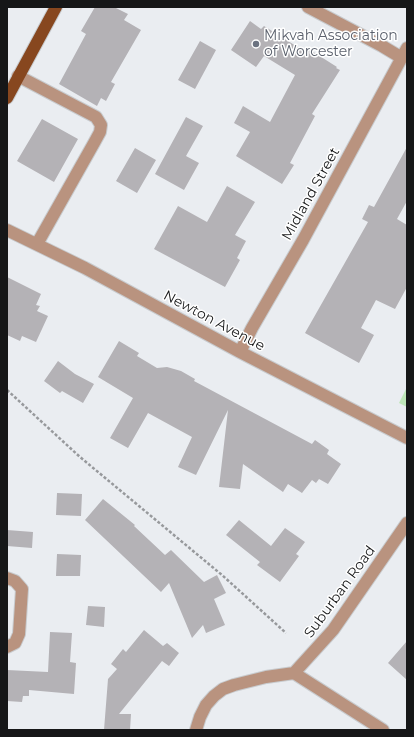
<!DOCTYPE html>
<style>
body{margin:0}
#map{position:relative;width:414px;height:737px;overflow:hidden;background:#eaedf1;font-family:Montserrat,sans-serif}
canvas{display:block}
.frame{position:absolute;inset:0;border:8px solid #161718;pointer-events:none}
</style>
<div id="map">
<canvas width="414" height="737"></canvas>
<div class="frame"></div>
</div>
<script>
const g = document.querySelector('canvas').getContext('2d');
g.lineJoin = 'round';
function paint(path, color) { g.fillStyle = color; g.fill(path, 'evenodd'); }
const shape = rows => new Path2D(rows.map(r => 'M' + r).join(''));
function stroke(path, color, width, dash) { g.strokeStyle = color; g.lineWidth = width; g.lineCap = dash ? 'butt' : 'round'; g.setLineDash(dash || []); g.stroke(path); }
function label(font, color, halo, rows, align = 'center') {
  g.font = font + ' Montserrat,sans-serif'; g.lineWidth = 3; g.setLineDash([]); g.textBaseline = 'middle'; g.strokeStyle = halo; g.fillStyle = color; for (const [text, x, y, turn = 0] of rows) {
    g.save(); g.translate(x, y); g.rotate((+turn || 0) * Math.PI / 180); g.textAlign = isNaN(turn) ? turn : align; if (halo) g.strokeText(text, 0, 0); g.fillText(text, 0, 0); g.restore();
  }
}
paint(shape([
 [407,387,407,407,399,403]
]), '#bee6b9');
paint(shape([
 [95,7,114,7,128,14,124,20,141,30,111,82,115,84,106,101,101,98,97,106,59,84,86,34,81,31],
 [250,21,261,29,264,26,304,51,307,48,337,67,336,68,340,70,312,114,315,116,290,163,294,165,282,184,236,156,250,132,234,123,243,106,270,122,295,75,264,56,256,67,231,50],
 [200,41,216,50,195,89,178,80],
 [186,117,203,126,186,156,199,163,184,190,155,174],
 [42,119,78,139,54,182,17,161],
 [407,147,407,201,397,219,407,225,407,287,395,309,376,300,361,328,374,335,359,363,305,333,368,222,362,219,369,205,374,207],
 [135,148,156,160,137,193,116,181],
 [227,186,255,202,235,235,246,241,237,258,240,260,225,287,154,249,178,206,207,222],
 [7,277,41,294,36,305,40,306,37,311,48,316,36,342,22,336,20,341,7,335],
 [119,341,139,353,137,356,157,368,167,367,181,371,195,379,194,381,312,444,315,440,329,450,327,454,341,464,328,484,319,479,316,483,312,480,302,493,288,484,283,492,243,464,240,489,219,487,228,410,196,475,178,467,192,437,148,413,128,448,110,438,133,398,98,377],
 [58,361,75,374,94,384,83,403,62,391,60,393,44,381],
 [57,493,82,494,81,516,56,515],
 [103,499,135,525,134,526,165,555,171,550,204,582,217,575,226,593,214,599,225,625,206,633,203,625,192,638,169,583,161,592,85,520],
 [239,520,271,546,285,528,305,542,296,554,299,556,280,582,257,565,260,562,226,535],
 [7,530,33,532,32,548,7,546],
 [57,554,81,555,80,576,56,576],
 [88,606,105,607,104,627,86,625],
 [144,630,163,646,167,643,179,653,169,666,162,661,119,714,131,714,130,730,104,730,108,679,117,669,111,664,123,649,126,652],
 [50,632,72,633,70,662,76,663,74,694,29,690,29,696,23,696,22,702,7,701,7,670,48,672],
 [407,641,407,680,388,663]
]), '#b4b2b6');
const minor = shape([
 [308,7,382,46,402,58],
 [18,76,96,117,101,125,100,132,94,143,37,244],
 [7,230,85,268,240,352,407,438],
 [240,352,252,328,303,240,407,48],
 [7,578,15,581,22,589,19,634,15,643,7,647],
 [294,673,383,730],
 [196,730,200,717,206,705,214,696,223,689,234,685,266,677,294,673,333,630,407,523]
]);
const major = shape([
 [7,98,56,7]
]);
stroke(minor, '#c8cbce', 14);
stroke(major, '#c8cbce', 14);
stroke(shape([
 [7,390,80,457,222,575,286,633]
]), '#97999c', 2.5, [3, 2]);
stroke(minor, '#b9937f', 12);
stroke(major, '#87471f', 12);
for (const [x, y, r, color] of [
 [256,44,4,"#6b7280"]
]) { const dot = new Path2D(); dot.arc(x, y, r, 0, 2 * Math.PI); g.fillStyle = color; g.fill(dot); stroke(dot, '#fff', 1.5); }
label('14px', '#5b616d', '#fff', [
 ["Mikvah Association",264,36],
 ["of Worcester",264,52]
], 'left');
label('14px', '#161718', '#fff', [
 ["Midland Street",311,194,-61],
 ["Newton Avenue",214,321,28],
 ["Suburban Road",340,592,-54]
]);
</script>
